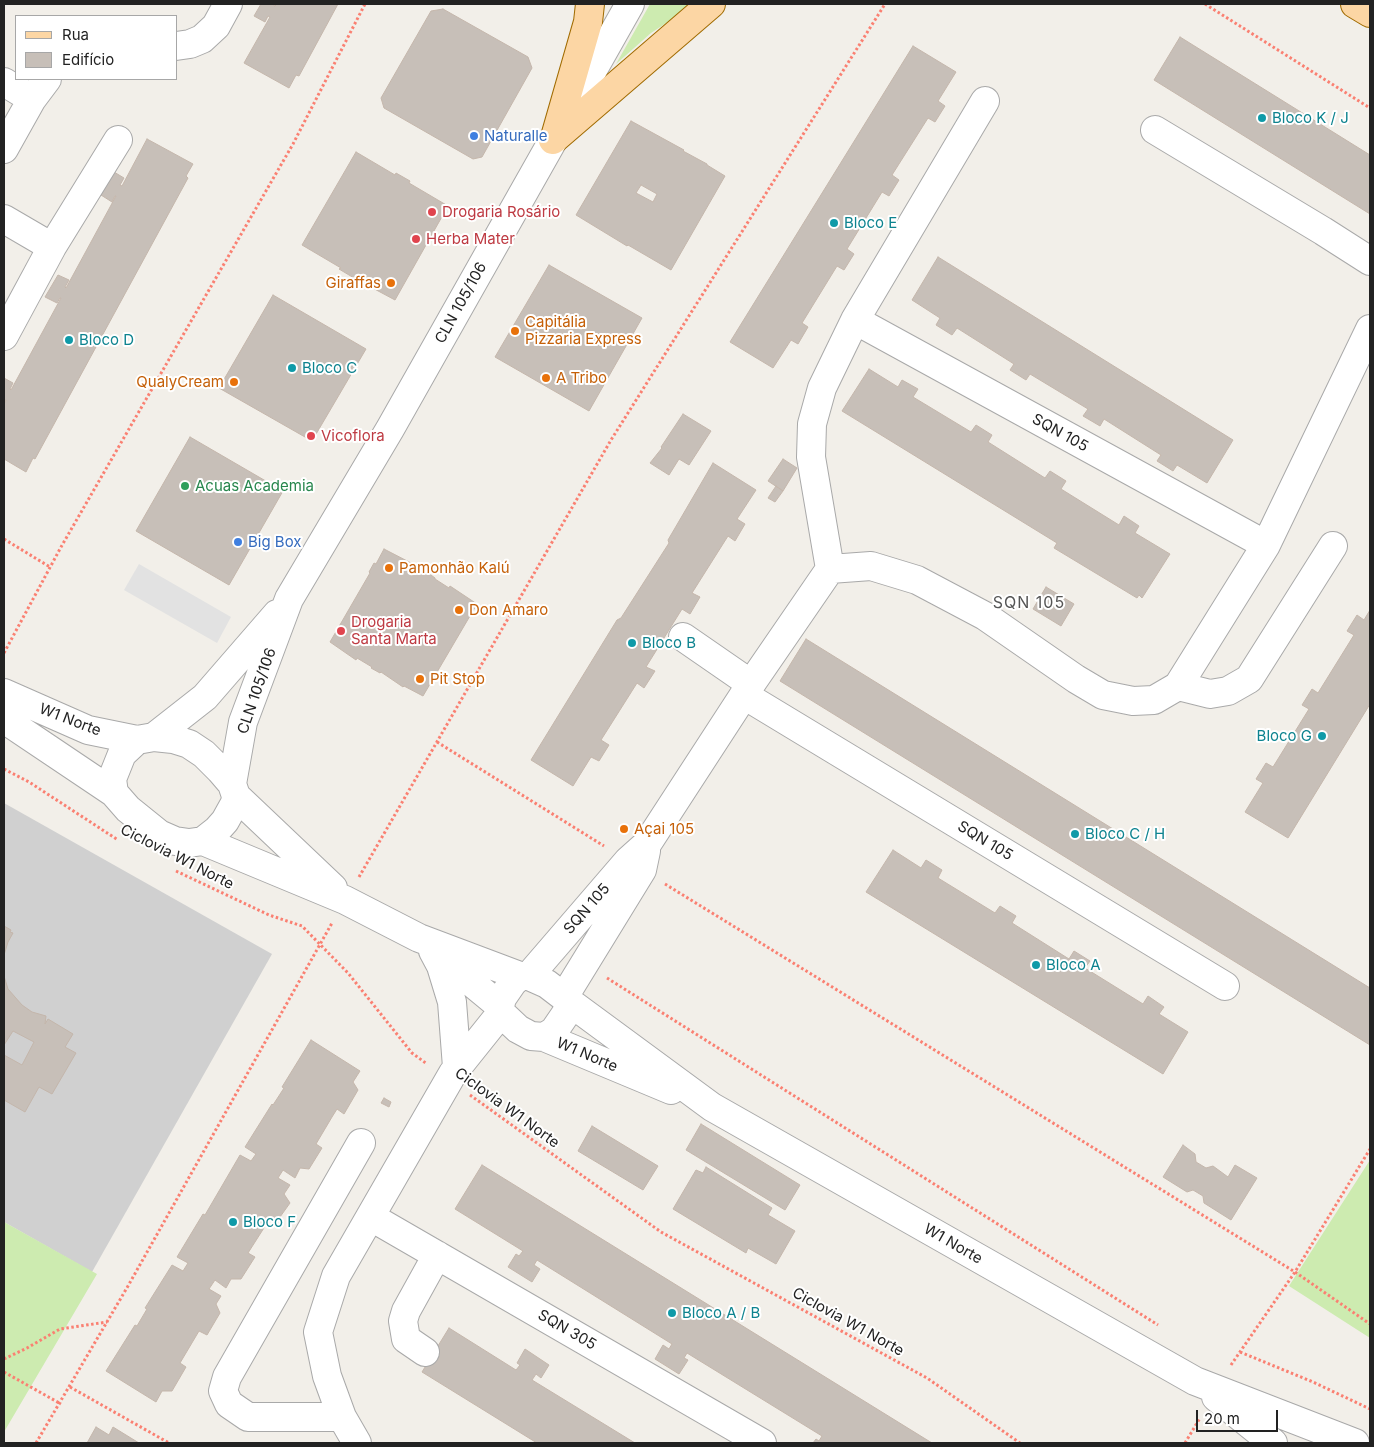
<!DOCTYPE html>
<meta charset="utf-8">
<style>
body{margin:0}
#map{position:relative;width:1374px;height:1447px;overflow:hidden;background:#f2efe9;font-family:Inter,sans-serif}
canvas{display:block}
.frame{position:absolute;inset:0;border:5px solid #222;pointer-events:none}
.legend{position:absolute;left:15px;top:15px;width:162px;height:65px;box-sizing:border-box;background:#fff;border:1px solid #a7a7a7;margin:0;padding:6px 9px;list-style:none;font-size:15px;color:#222}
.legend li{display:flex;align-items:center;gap:10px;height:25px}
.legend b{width:25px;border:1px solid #a7a7a7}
.scale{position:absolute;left:1196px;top:1410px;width:82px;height:22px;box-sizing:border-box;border:2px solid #222;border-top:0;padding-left:6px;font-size:15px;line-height:18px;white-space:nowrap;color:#222;-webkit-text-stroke:4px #fff;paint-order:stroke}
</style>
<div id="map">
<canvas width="1374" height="1447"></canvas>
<div class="frame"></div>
<ul class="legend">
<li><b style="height:6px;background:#fcd6a4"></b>Rua</li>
<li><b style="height:14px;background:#c7bfb8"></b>Edifício</li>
</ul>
<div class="scale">20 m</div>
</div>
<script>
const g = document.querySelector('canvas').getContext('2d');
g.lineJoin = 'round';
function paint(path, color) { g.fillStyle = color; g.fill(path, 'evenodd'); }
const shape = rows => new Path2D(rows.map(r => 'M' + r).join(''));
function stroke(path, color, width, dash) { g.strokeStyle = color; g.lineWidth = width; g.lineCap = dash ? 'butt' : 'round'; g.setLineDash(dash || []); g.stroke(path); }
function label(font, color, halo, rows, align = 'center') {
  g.font = font + ' Inter,sans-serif'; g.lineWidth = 4; g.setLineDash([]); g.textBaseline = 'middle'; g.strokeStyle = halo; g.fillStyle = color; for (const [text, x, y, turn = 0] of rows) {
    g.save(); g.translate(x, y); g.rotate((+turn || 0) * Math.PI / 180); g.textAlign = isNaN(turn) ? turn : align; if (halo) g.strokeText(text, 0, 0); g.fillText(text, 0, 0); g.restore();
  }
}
paint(shape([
 [4,803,272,954,92,1272,4,1222]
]), '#d0d0d0');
paint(shape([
 [650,4,695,4,651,33,616,64],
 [1370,1160,1370,1338,1289,1286],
 [4,1222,97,1274,4,1432]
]), '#cdebb0');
paint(shape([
 [139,564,231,617,217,643,124,590]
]), '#e2e2e2');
const building = shape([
 [261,4,275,4,274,6,275,6,277,4,338,4,299,76,296,75,289,88,244,63,270,17,268,16,265,22,254,16,261,4],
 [443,9,528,57,532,68,482,157,473,159,384,108,381,98,431,11,443,9],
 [1180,37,1370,155,1370,214,1154,80,1180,37],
 [913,46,956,72,938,101,945,106,935,122,928,118,892,175,899,180,889,196,882,192,847,249,854,254,844,270,837,266,802,323,808,327,798,344,791,340,773,368,730,342,913,46],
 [631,121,684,150,683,151,707,164,707,165,725,176,671,270,628,245,627,246,576,215,631,121],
 [641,185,657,194,653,202,636,193,641,185],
 [147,139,193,164,186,176,188,178,35,459,33,458,26,472,4,459,4,404,6,400,4,400,4,378,13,383,10,389,11,390,61,298,60,298,57,303,45,297,58,275,69,280,65,287,66,288,116,196,115,196,112,202,101,195,114,172,124,178,120,185,122,186,147,139],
 [356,152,395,175,396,173,410,181,409,183,448,206,395,300,354,278,339,269,341,268,302,245,356,152],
 [938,257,1233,440,1207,483,1177,465,1173,471,1157,461,1161,455,1104,419,1100,426,1083,416,1088,409,1030,374,1026,380,1010,370,1014,364,957,328,952,335,936,325,940,318,912,300,938,257],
 [549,265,642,318,589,411,495,357,549,265],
 [273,295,366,349,312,441,219,388,273,295],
 [869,369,898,387,902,380,918,389,913,397,971,432,976,425,992,435,988,442,1045,478,1050,471,1066,481,1061,489,1119,525,1124,516,1139,526,1135,533,1170,554,1142,598,1139,595,1137,598,1054,548,1057,543,842,411,869,369],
 [683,414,711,431,689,465,679,459,669,475,650,463,662,448,661,447,683,414],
 [190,437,283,491,229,585,136,531,190,437],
 [783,459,797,468,783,491,768,481,783,459],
 [713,463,756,490,737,519,745,524,735,541,728,536,692,593,700,597,690,614,682,609,646,667,655,671,644,688,637,683,601,740,609,745,599,761,591,757,573,786,531,760,617,620,621,618,669,543,668,540,713,463],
 [776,486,783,491,775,502,768,498,776,486],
 [384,549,413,564,411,565,426,574,427,572,435,578,435,579,449,588,450,586,477,604,423,696,404,686,403,687,381,672,380,673,371,668,372,667,357,658,356,660,330,642,370,573,369,572,374,563,376,564,384,549],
 [1046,587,1074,604,1061,626,1033,609,1046,587],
 [1370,610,1370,704,1288,838,1245,812,1263,783,1256,779,1266,763,1273,767,1309,709,1302,705,1312,689,1318,693,1354,635,1347,631,1357,615,1364,620,1370,610],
 [806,639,1370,988,1370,1045,780,681,806,639],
 [893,850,921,868,926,860,942,870,938,878,995,913,1000,906,1016,916,1012,923,1069,959,1074,951,1090,961,1085,968,1143,1004,1148,996,1164,1007,1159,1014,1188,1032,1163,1074,866,892,893,850],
 [4,926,11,930,10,932,13,933,8,942,4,955,4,926],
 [4,976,8,989,22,1005,32,1012,46,1016,45,1024,48,1019,73,1034,65,1047,76,1053,52,1094,39,1087,25,1112,4,1100,4,1055,22,1065,34,1042,13,1031,4,1045,4,976],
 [311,1040,360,1071,353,1082,358,1090,344,1114,337,1109,332,1117,316,1144,322,1148,309,1169,300,1168,295,1178,283,1170,278,1178,290,1185,284,1194,290,1203,275,1224,269,1220,248,1253,255,1257,241,1279,231,1279,226,1288,215,1280,209,1289,221,1296,216,1304,220,1313,207,1335,199,1331,180,1363,186,1367,172,1391,162,1391,156,1402,106,1371,135,1325,137,1326,147,1309,145,1308,172,1265,183,1271,188,1263,177,1257,203,1214,205,1215,240,1155,251,1161,256,1154,245,1147,272,1104,273,1105,284,1088,282,1087,311,1040],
 [384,1098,391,1102,389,1107,381,1103,384,1098],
 [701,1124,800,1185,785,1210,686,1150,701,1124],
 [592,1126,658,1166,643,1190,578,1151,592,1126],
 [1183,1145,1195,1154,1196,1162,1206,1168,1213,1166,1228,1177,1235,1165,1257,1178,1231,1220,1204,1203,1203,1196,1193,1190,1187,1192,1163,1177,1183,1145],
 [482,1165,652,1270,932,1443,813,1443,816,1439,819,1441,822,1436,687,1353,684,1358,688,1360,679,1374,655,1359,663,1345,669,1349,672,1344,537,1260,534,1265,540,1269,532,1282,508,1267,516,1254,519,1256,523,1251,455,1209,482,1165],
 [706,1167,772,1208,768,1215,795,1231,776,1264,748,1248,746,1253,673,1209,696,1170,703,1173,706,1167],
 [449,1328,516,1370,520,1365,517,1363,525,1349,549,1365,541,1378,536,1374,532,1380,635,1443,537,1443,422,1372,449,1328],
 [96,1427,109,1435,113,1427,139,1443,87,1443,96,1427]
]);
paint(building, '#c7bfb8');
stroke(building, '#c4b6ab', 1);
const minor = shape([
 [176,46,190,44,202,39,216,26,228,4],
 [4,82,32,99,4,149],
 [32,99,47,79],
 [1155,130,1323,231,1370,261],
 [4,219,52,247,118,140],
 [855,320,1266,545],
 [4,336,52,247],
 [830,569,811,457,812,424,822,388,855,320,985,101],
 [683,637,751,684],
 [1178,686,1210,694,1228,691,1249,679,1333,546],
 [4,693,88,730,137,740],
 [744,695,1225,986],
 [4,719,114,793],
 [154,737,173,739,189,744,204,754,220,770,232,784,236,796,235,803,225,821,217,830,203,841,189,843,175,841,159,834,128,809,114,793,112,779,122,754,137,740,154,737],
 [154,737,205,697,277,614],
 [232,784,243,722,289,599,390,429,630,4],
 [236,796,333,888],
 [203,841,345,900,419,938,520,976,529,976,547,984,564,997,568,1001,567,1012,554,1031,544,1037,531,1036,518,1029,501,1013,500,1006,502,998,513,982,520,976],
 [433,951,441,966,452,1002,457,1067],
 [437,954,500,1006],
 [529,976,628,861,647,844,751,684,830,569,871,566,917,580,985,616,1076,679,1103,695,1133,701,1154,700,1178,686,1266,545,1370,329],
 [564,997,642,870,646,851],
 [568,1001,712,1107,1195,1381,1355,1443],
 [544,1037,671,1090],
 [371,1217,762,1443],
 [425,1352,406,1339,403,1321,406,1311,437,1255],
 [1216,1397,1273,1443],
 [342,1417,248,1417,229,1404,223,1391,227,1377,361,1143],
 [357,1443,342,1417,327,1376,318,1332,336,1276,453,1073,501,1013]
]);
const major = shape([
 [1355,4,1370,13],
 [555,137,588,22,590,4],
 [553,140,711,4]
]);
stroke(minor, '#a9a9a9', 30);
stroke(major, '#a06b00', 30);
stroke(shape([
 [1205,4,1370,108],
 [4,539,50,567],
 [4,653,61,547,293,144,365,4],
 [437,742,604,846],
 [4,769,29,782,118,840],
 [176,871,269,915,302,926,348,973,412,1053,427,1064],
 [359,877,611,440,885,4],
 [665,884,1295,1272,1370,1324],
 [607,978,1158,1325],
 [470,1095,661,1232,927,1378,1020,1443],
 [1240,1352,1313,1382,1370,1409],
 [4,1359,27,1348,60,1329,107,1322],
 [1231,1365,1295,1272,1370,1149],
 [4,1372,61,1404],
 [70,1387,169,1443],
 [36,1443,128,1286,332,923],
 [1185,1443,1200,1418]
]), '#fa8072', 3, [2.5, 2.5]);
stroke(minor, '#fff', 28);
stroke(major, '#fcd6a4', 28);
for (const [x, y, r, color] of [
 [1262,118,5,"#0f9aa8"],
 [474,136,5,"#3f7fe0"],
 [432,212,5,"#e0444e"],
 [834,223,5,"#0f9aa8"],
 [416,239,5,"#e0444e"],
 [391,283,5,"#e8710a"],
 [515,331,5,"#e8710a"],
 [69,340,5,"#0f9aa8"],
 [292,368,5,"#0f9aa8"],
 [546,378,5,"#e8710a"],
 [234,382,5,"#e8710a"],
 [311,436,5,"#e0444e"],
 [185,486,5,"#2e9e5b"],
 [238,542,5,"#3f7fe0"],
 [389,568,5,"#e8710a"],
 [459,610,5,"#e8710a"],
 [341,631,5,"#e0444e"],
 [632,643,5,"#0f9aa8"],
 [420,679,5,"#e8710a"],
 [1322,736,5,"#0f9aa8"],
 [624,829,5,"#e8710a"],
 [1075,834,5,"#0f9aa8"],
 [1036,965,5,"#0f9aa8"],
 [233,1222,5,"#0f9aa8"],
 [672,1313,5,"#0f9aa8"]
]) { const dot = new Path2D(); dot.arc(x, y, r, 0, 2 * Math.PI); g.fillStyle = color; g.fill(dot); stroke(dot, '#fff', 2); }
label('15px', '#0d838f', '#fff', [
 ["Bloco K / J",1272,118],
 ["Bloco E",844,223],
 ["Bloco D",79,340],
 ["Bloco C",302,368],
 ["Bloco B",642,643],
 ["Bloco G",1312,736,"right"],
 ["Bloco C / H",1085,834],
 ["Bloco A",1046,965],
 ["Bloco F",243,1222],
 ["Bloco A / B",682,1313]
], 'left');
label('15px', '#366cbe', '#fff', [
 ["Naturalle",484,136],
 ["Big Box",248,542]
], 'left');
label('15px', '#be3a42', '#fff', [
 ["Drogaria Rosário",442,212],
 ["Herba Mater",426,239],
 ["Vicoflora",321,436],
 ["Drogaria",351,622],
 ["Santa Marta",351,639]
], 'left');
label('15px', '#c56008', '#fff', [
 ["Giraffas",381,283,"right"],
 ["Capitália",525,322],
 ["Pizzaria Express",525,339],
 ["A Tribo",556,378],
 ["QualyCream",224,382,"right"],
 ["Pamonhão Kalú",399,568],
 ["Don Amaro",469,610],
 ["Pit Stop",430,679],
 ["Açai 105",634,829]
], 'left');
label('15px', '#222', '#fff', [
 ["CLN 105/106",461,303,-61],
 ["SQN 105",1060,433,29],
 ["CLN 105/106",257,691,-71],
 ["W1 Norte",70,720,21],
 ["SQN 105",985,841,31],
 ["Ciclovia W1 Norte",177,857,27],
 ["SQN 105",587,909,-49],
 ["W1 Norte",587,1055,23],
 ["Ciclovia W1 Norte",507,1108,36],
 ["W1 Norte",953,1244,30],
 ["Ciclovia W1 Norte",848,1322,29],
 ["SQN 305",567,1330,30]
]);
label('15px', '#27864d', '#fff', [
 ["Acuas Academia",195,486]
], 'left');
g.letterSpacing = '1px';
label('16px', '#555', '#fff', [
 ["SQN 105",1029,603]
]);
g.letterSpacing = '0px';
</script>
